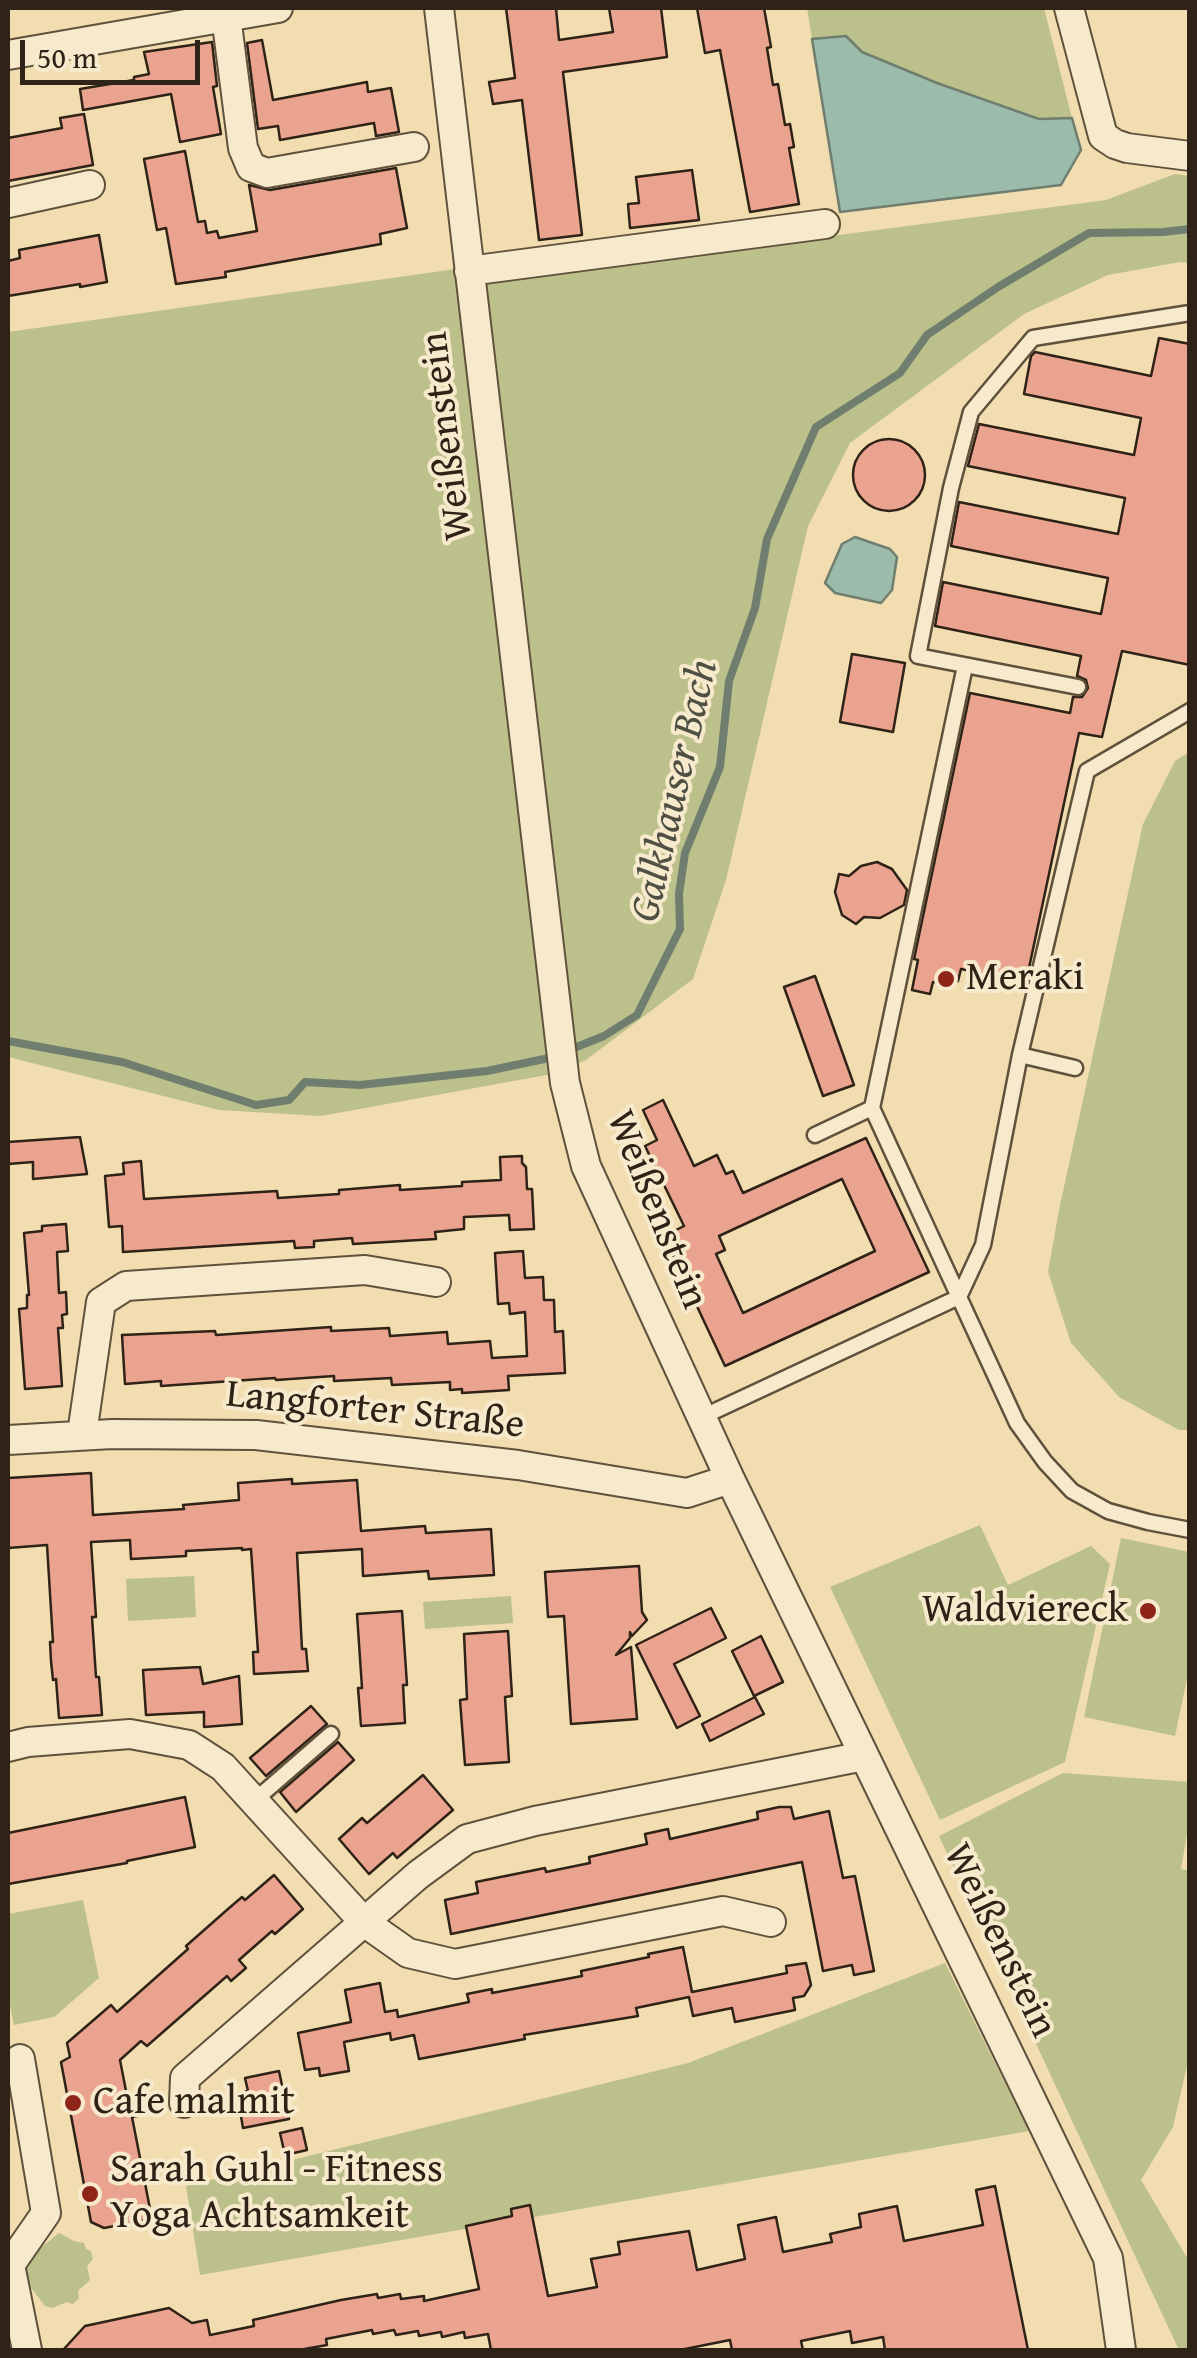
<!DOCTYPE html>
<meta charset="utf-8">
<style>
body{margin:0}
#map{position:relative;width:1197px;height:2358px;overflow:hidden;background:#f1ddb0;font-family:"Gentium Book Plus",serif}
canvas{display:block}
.frame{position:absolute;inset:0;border:10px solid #2f2216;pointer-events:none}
.scale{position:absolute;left:20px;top:40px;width:180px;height:45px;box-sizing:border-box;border:5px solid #2f2216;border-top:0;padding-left:12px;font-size:30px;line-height:35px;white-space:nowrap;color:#2f2216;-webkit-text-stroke:8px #f6e9cc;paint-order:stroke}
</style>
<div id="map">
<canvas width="1197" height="2358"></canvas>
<div class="frame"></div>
<div class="scale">50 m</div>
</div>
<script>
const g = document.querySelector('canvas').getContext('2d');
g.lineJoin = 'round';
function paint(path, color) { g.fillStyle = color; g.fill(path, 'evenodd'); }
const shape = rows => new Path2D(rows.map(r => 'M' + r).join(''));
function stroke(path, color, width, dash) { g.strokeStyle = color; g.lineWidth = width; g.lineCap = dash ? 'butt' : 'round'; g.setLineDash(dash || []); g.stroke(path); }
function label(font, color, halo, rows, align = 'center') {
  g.font = font + ' "Gentium Book Plus",serif'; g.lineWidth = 8; g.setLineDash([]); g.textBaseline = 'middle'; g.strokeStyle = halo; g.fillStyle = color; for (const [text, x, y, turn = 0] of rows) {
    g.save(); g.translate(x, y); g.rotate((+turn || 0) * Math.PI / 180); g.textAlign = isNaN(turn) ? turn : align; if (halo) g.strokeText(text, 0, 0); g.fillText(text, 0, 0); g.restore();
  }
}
paint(shape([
 [807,8,1044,8,1072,118,1039,119,937,83,862,52,846,36,812,39],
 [1175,174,1189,176,1189,263,1180,262,1108,275,1024,314,850,443,808,526,726,880,693,979,586,1060,552,1074,321,1116,219,1110,8,1057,8,332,456,269,457,285,1106,200],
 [1189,752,1190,1430,1179,1430,1119,1397,1071,1343,1048,1272,1059,1210,1143,824,1175,761],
 [980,1525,1008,1585,1091,1546,1110,1564,1065,1762,940,1820,830,1587],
 [1121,1538,1189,1552,1189,1669,1175,1736,1084,1717],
 [194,1576,196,1617,128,1621,126,1579],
 [511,1596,513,1623,425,1629,423,1602],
 [1063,1773,1189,1782,1189,1823,1181,1869,1190,1871,1189,2057,1173,2127,1141,2180,1189,2261,1189,2350,1179,2350,939,1836],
 [83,1900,99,1978,54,2017,14,2025,8,1995,8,1914],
 [945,1963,1029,2131,200,2275,186,2186,688,2063],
 [59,2233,74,2241,84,2243,86,2249,91,2251,93,2259,87,2266,90,2280,78,2291,79,2298,73,2304,67,2302,52,2308,45,2306,29,2285,21,2282,23,2262]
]), '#bcc08a');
const water = shape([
 [846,36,862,52,937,83,1039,119,1072,118,1081,150,1061,185,840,212,812,39,846,36],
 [855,537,890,549,897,557,892,590,881,603,835,593,825,583,842,544,855,537]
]);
paint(water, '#9bbcab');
stroke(water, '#707e6f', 2.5);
stroke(shape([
 [8,1041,122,1062,256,1105,289,1100,305,1082,360,1085,487,1071,549,1058,604,1036,637,1015,680,929,679,894,685,853,720,767,729,681,755,608,767,539,816,427,900,373,927,335,998,287,1089,233,1163,232,1190,229]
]), '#707e6f', 8);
const building = shape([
 [506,8,556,8,559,40,613,32,609,8,661,8,667,57,563,72,582,235,539,240,522,100,493,104,489,82,515,78,506,8],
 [697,8,764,8,771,47,767,48,773,85,778,84,785,125,790,124,794,147,789,148,799,204,750,212,720,50,705,53,697,8],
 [262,40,273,100,367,82,368,92,391,88,399,132,376,136,374,123,280,140,278,126,258,129,247,43,262,40],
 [212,42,217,86,213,87,221,134,180,142,171,94,83,110,80,89,134,80,134,77,149,74,144,52,212,42],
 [84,114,93,165,8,181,8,138,62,128,60,118,84,114],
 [185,151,198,222,205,221,207,233,217,231,219,238,257,231,249,185,270,190,396,168,407,228,380,234,381,244,225,272,226,277,176,284,166,228,157,230,144,159,185,151],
 [692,170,699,220,630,228,628,204,639,203,636,177,692,170],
 [99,235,107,282,80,287,80,284,8,296,8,261,20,258,19,250,99,235],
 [1159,338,1190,344,1190,665,1122,651,1102,737,1079,733,1026,982,961,969,958,981,951,985,933,982,930,994,912,990,918,960,914,959,970,693,1070,713,1073,697,1082,697,1088,688,1086,680,1077,676,1081,656,935,626,943,582,1101,614,1108,578,951,546,959,502,1118,534,1125,498,968,466,979,424,1134,455,1141,418,1024,394,1031,356,1035,352,1151,376,1159,338],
 '853 475a36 36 0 1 1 72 0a36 36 0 1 1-72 0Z',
 [852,654,905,663,893,732,840,722,852,654],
 [877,862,892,869,907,890,904,905,880,918,864,917,856,924,842,915,835,892,839,874,849,876,861,866,877,862],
 [815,976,854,1085,823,1096,784,987,815,976],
 [663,1100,694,1166,717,1155,726,1174,733,1171,743,1193,866,1138,929,1272,725,1366,664,1236,684,1226,645,1146,657,1140,643,1110,663,1100],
 [842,1179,875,1251,743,1313,716,1254,725,1250,719,1236,842,1179],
 [80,1137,87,1174,33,1179,33,1162,8,1164,8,1142,80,1137],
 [522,1156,522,1163,526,1167,527,1189,532,1189,534,1229,510,1230,509,1215,464,1217,464,1229,435,1232,436,1239,353,1244,352,1238,314,1241,314,1247,295,1248,294,1241,123,1252,122,1226,109,1227,105,1176,124,1174,123,1163,141,1161,144,1199,277,1191,278,1198,339,1194,339,1190,400,1185,400,1190,462,1186,462,1182,501,1180,500,1157,522,1156],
 [66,1224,68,1251,57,1252,59,1293,66,1292,67,1314,62,1315,63,1328,58,1328,62,1386,25,1389,19,1309,27,1308,27,1295,29,1295,24,1233,42,1231,42,1226,66,1224],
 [523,1251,525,1278,543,1277,544,1300,554,1300,555,1332,563,1331,565,1373,508,1376,509,1390,462,1393,462,1389,450,1390,450,1382,392,1385,391,1378,334,1381,334,1376,276,1380,275,1378,161,1386,161,1381,125,1384,122,1335,215,1331,216,1335,331,1327,331,1331,389,1328,390,1336,447,1332,448,1344,490,1341,492,1358,527,1356,525,1312,510,1314,509,1303,498,1304,495,1253,523,1251],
 [91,1473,93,1515,184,1509,183,1505,239,1500,238,1483,292,1479,292,1484,357,1480,361,1531,425,1526,426,1533,491,1529,494,1575,429,1579,428,1571,363,1576,362,1549,297,1553,302,1649,306,1649,308,1671,254,1674,253,1652,258,1652,251,1549,242,1550,242,1548,186,1551,186,1556,131,1559,130,1540,91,1542,96,1617,92,1617,96,1677,99,1677,102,1715,59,1718,56,1679,53,1680,51,1661,50,1642,53,1642,47,1545,8,1548,8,1478,91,1473],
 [639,1566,642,1612,647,1620,632,1636,630,1632,630,1638,616,1655,631,1647,637,1719,571,1724,564,1616,548,1617,545,1572,639,1566],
 [711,1608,726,1638,674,1664,700,1716,677,1728,636,1645,711,1608],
 [402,1611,407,1685,403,1685,405,1723,361,1726,358,1688,362,1688,357,1614,402,1611],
 [508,1631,512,1696,505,1697,509,1762,465,1765,460,1700,467,1699,464,1634,508,1631],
 [761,1636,783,1682,754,1696,732,1651,761,1636],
 [200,1667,203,1684,239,1676,242,1724,204,1727,204,1712,146,1715,143,1670,200,1667],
 [755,1697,764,1714,710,1741,702,1724,755,1697],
 [311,1706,327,1724,266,1776,250,1758,311,1706],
 [338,1742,354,1760,296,1812,280,1792,338,1742],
 [423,1775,453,1810,397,1858,393,1853,369,1874,339,1839,362,1818,367,1823,423,1775],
 [185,1797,195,1847,127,1861,127,1863,8,1884,8,1833,185,1797],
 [779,1807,791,1807,794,1819,829,1811,843,1878,855,1876,874,1971,854,1975,852,1965,823,1971,802,1862,451,1934,445,1900,478,1893,476,1882,545,1868,546,1872,590,1863,589,1857,647,1844,645,1834,668,1829,670,1839,758,1819,757,1812,779,1807],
 [274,1875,303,1909,275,1934,272,1931,239,1960,246,1968,231,1981,227,1976,147,2046,141,2041,120,2060,127,2096,142,2092,146,2114,132,2117,152,2219,104,2228,91,2222,61,2062,70,2057,67,2043,111,2005,117,2012,188,1949,186,1946,228,1909,242,1897,245,1900,274,1875],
 [683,1947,692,1992,787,1973,786,1966,806,1963,811,1985,804,1996,793,1998,795,2010,735,2022,732,2008,693,2016,689,1997,636,2008,638,2016,524,2035,525,2039,419,2059,414,2035,391,2040,390,2033,344,2042,349,2071,320,2076,319,2068,305,2070,298,2033,351,2022,345,1990,380,1983,385,2012,397,2010,398,2017,469,2002,467,1994,492,1989,492,1993,582,1976,581,1971,649,1957,648,1954,683,1947],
 [279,2071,289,2119,243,2128,237,2093,248,2091,245,2078,279,2071],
 [302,2128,307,2150,285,2155,280,2133,302,2128],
 [995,2186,1028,2350,885,2350,883,2337,852,2343,850,2331,801,2341,803,2350,732,2350,730,2340,680,2350,491,2350,488,2334,465,2338,464,2332,442,2337,441,2332,419,2336,418,2331,396,2335,394,2330,373,2334,372,2330,326,2339,327,2345,299,2350,63,2350,85,2326,169,2308,192,2323,207,2320,210,2335,254,2326,253,2320,341,2300,377,2294,378,2298,400,2294,401,2299,424,2296,424,2301,479,2289,466,2226,512,2216,511,2209,530,2205,548,2296,597,2287,591,2259,620,2254,618,2242,689,2231,697,2270,745,2259,738,2225,776,2217,783,2252,832,2242,830,2234,861,2227,859,2214,897,2206,904,2241,983,2225,976,2190,995,2186]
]);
paint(building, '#e9a38e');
stroke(building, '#2f2216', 2.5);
const lane = shape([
 [1078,687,918,656,951,488,971,412,1033,338,1190,313],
 [1020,1055,1075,1068],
 [872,1108,1017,1423,1045,1462,1072,1491,1108,1511,1148,1522,1190,1530],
 [815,1135,872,1108,965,666],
 [702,1417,959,1297,983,1245,1020,1055,1087,771,1190,711],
 [254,1801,331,1734]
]);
const street = shape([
 [439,8,565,1083,586,1166,730,1479,1108,2258,1121,2350],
 [1069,8,1103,136,1115,144,1127,148,1190,156],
 [226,16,243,148,251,167,267,173,414,147],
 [8,55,278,8],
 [8,203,90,185],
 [469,271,825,224],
 [82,1434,101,1302,126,1286,365,1270,436,1282],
 [8,1440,112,1434,256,1435,518,1465,687,1493,730,1479],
 [8,1747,28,1742,130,1734,189,1745,223,1767,364,1922,408,1953,455,1964,723,1911,771,1922],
 [184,2103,185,2078,418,1875,467,1839,535,1821,864,1756],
 [10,2265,46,2213,20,2059],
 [10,2265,27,2350]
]);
stroke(lane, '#60513c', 19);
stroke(street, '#60513c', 32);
stroke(lane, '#f6e9cc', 14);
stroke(street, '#f6e9cc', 28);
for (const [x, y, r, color] of [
 [946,979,10,"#8f2418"],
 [1148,1611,10,"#8f2418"],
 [73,2103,10,"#8f2418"],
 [90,2194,10,"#8f2418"]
]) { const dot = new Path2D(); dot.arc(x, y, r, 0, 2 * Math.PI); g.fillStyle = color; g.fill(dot); stroke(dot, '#f6e9cc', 4); }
label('40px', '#2f2216', '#f6e9cc', [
 ["Weißenstein",448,436,-97],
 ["Weißenstein",656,1210,68],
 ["Langforter Straße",375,1411,6],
 ["Weißenstein",999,1941,64]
]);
label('40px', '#2f2216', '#f6e9cc', [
 ["Meraki",966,979],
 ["Waldviereck",1128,1611,"right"],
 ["Cafe malmit",93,2103],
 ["Sarah Guhl - Fitness",110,2171],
 ["Yoga Achtsamkeit",110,2217]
], 'left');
label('italic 42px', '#4f5043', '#f6e9cc', [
 ["Galkhauser Bach",676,791,-77]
]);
</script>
